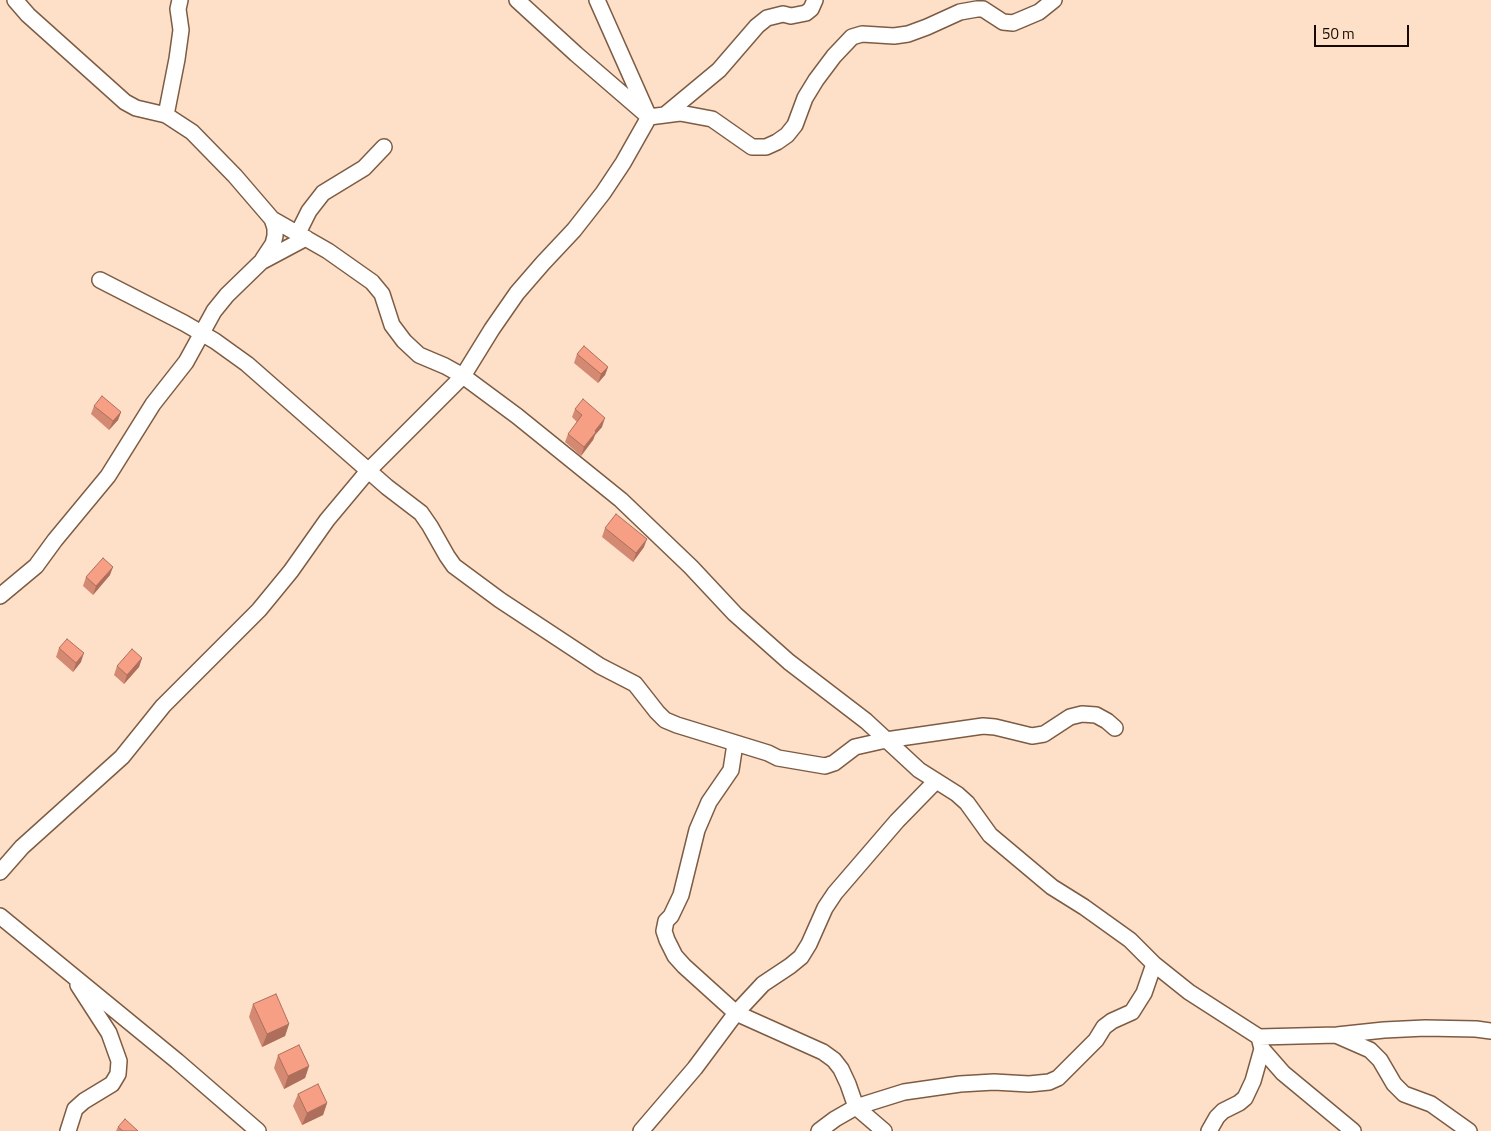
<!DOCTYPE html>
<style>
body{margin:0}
#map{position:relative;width:1491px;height:1131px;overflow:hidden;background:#fedfc8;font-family:"Titillium Web",sans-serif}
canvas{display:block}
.scale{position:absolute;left:1314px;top:25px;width:95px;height:22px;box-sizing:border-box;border:2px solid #150902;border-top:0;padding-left:6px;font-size:15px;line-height:18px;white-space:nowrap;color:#150902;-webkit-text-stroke:4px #fedfc8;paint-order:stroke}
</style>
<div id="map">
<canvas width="1491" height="1131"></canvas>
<div class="scale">50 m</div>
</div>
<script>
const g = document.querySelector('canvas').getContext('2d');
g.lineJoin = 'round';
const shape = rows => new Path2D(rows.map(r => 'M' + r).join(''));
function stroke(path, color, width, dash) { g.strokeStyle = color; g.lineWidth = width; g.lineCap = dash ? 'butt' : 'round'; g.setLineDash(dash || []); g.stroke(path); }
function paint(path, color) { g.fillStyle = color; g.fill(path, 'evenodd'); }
const minor = shape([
 [15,0,28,15,125,102,136,108,166,115,192,132,235,176,272,219,328,251,372,282,382,294,392,325,404,341,419,355,445,366,463,376,517,416,621,500,691,567,735,614,789,662,866,721,919,770,957,794,967,803,990,835,1052,887,1084,907,1130,940,1154,964,1189,992,1259,1037,1262,1049,1283,1073,1353,1131],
 [517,0,576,54,649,117,680,113,712,119,752,147,766,147,777,142,787,135,795,125,805,98,816,80,834,56,852,37,862,34,894,36,908,34,927,27,960,12,977,9,983,9,1003,22,1013,23,1039,12,1054,0],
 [666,114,719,70,757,26,767,18,783,14,791,16,806,13,811,9,815,0],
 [166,115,177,59,181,30,178,9,180,0],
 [298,233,309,211,323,193,364,168,384,147],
 [263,259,273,244,275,236,275,228,272,219],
 [100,280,184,323,215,341,247,364,387,487,421,513,430,526,447,556,454,566,500,600,600,666,635,684,657,712,665,720,677,725,768,753,778,758,825,766,834,763,855,747,886,740,983,726,995,727,1032,736,1044,734,1070,717,1082,714,1096,715,1107,721,1115,728],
 [0,596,36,566,55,540,108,476,153,404,186,362,214,311,227,295,261,262,306,238],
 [735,744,731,770,709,802,697,830,681,895,671,916,666,921,664,931,667,940,675,956,684,966,736,1013,823,1052,834,1060,841,1069,848,1084,856,1107,884,1131],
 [0,872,22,847,122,757,163,706,259,610,291,571,327,520,368,471,463,376,492,329,517,293,543,263,574,230,603,193,623,163,649,117,597,0],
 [0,916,177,1061,258,1131],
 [1338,1036,1370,1050,1380,1060,1394,1084,1404,1094,1431,1104,1469,1131],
 [1259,1037,1337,1035,1384,1030,1425,1028,1476,1029,1491,1031],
 [68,1131,75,1109,84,1101,112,1084,118,1074,119,1061,109,1033,78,985],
 [641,1131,695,1068,736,1013,763,984,790,966,801,957,809,944,825,908,835,893,897,821,936,781],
 [819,1131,835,1119,856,1107,904,1092,960,1084,994,1082,1029,1084,1049,1082,1058,1078,1096,1040,1104,1027,1112,1021,1132,1012,1144,993,1154,964],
 [1209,1131,1217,1117,1223,1111,1239,1103,1245,1098,1253,1081,1262,1049]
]);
stroke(minor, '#7d5c43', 18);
stroke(minor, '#fff', 15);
paint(shape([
 [577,354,608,367,605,375,598,383,574,363],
 [94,406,121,412,118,420,109,430,91,414],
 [575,409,602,427,595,435,593,440,581,456,565,442,568,434,577,422,572,417],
 [605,528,644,547,633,562,602,537],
 [110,575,93,595,83,586,86,577],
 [59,648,81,662,73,672,56,657],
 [142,658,139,667,124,684,114,675,117,666],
 [253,1004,289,1024,285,1036,262,1047,249,1017],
 [278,1055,309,1066,305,1078,284,1089,274,1068],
 [298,1094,327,1103,323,1115,302,1125,293,1106],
 [118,1127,138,1131,116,1131]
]), '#d48972');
paint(shape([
 [608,367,605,375,598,383,601,374],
 [121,412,118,420,109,430,113,421],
 [605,418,602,427,595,435,593,440,581,456,584,447,595,431],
 [647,539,644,547,633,562,636,553],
 [113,567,110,575,93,595,96,586],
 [84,653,81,662,73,672,76,663],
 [142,658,139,667,124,684,127,675],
 [289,1024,285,1036,262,1047,267,1034],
 [309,1066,305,1078,284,1089,288,1076],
 [327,1103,323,1115,302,1125,307,1113]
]), '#ad6f5c');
const building = shape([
 [584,346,608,367,601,374,577,354,584,346],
 [102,396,121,412,113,421,94,406,102,396],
 [583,399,605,418,595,431,596,432,584,447,568,434,582,415,575,409,583,399],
 [616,514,647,539,636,553,605,528,616,514],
 [103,558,113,567,96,586,86,577,103,558],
 [67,639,84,653,76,663,59,648,67,639],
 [132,649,142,658,127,675,117,666,132,649],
 [276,994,289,1024,267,1034,253,1004,276,994],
 [299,1045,309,1066,288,1076,278,1055,299,1045],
 [318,1084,327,1103,307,1113,298,1094,318,1084],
 [125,1119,138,1131,123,1131,118,1127,125,1119]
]);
paint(building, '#f79f84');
stroke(building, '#ad6f5c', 1);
</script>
